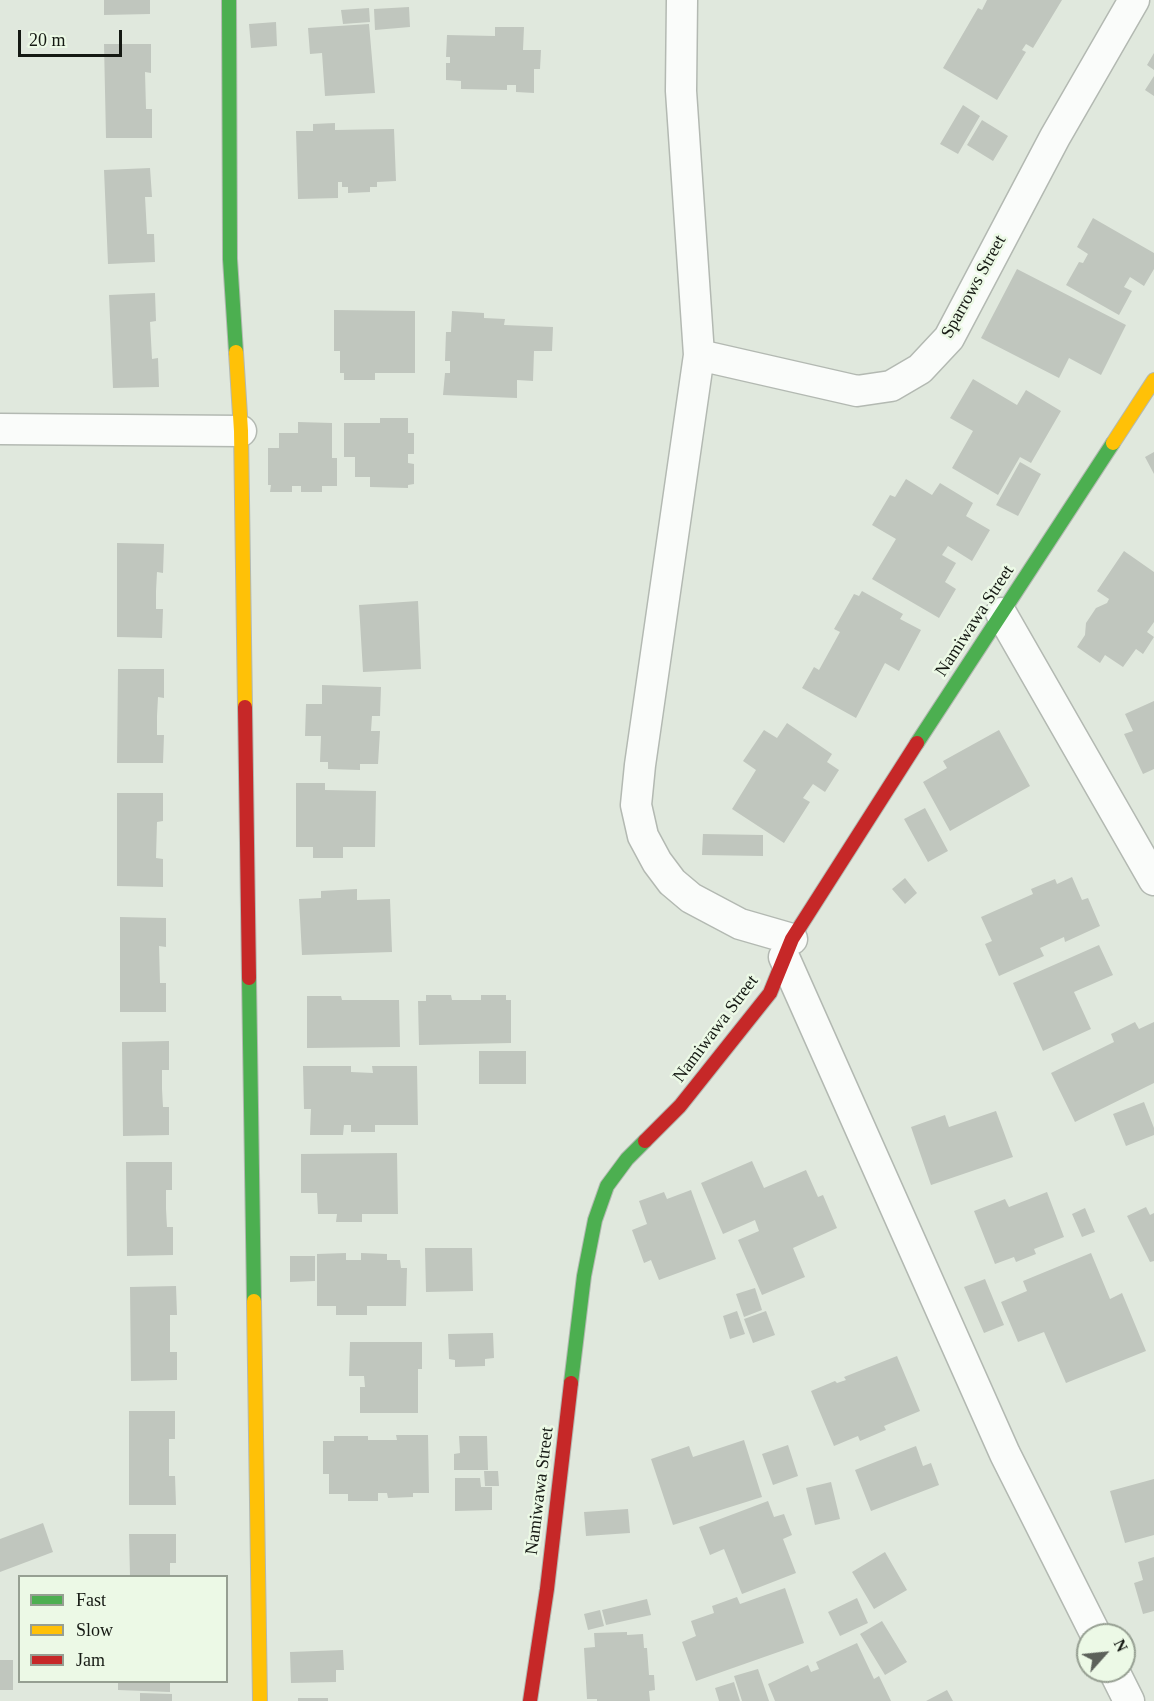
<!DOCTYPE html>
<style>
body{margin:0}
#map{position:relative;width:1154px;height:1701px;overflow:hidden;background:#e0e8dd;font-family:Georgia,serif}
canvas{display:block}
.legend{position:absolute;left:18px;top:1575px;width:210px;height:108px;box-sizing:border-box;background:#ecf9e6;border:2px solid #969f92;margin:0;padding:8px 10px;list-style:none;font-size:18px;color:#151913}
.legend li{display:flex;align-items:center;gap:12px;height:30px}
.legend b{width:30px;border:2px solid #969f92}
.north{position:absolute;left:1076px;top:1623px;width:60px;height:60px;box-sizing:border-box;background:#ecf9e6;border:2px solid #969f92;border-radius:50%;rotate:63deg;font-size:16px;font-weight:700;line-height:24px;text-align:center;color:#151913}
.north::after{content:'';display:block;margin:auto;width:21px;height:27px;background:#5c615a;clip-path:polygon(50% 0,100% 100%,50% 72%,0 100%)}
.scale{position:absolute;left:18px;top:30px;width:104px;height:27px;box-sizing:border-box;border:3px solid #151913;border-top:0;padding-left:8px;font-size:18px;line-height:21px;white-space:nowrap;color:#151913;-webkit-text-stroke:4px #ecf9e6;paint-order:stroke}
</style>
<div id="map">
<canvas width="1154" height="1701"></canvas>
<ul class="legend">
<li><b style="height:8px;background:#4caf50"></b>Fast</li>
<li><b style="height:8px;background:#ffc107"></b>Slow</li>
<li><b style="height:8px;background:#c62828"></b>Jam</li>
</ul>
<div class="north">N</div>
<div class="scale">20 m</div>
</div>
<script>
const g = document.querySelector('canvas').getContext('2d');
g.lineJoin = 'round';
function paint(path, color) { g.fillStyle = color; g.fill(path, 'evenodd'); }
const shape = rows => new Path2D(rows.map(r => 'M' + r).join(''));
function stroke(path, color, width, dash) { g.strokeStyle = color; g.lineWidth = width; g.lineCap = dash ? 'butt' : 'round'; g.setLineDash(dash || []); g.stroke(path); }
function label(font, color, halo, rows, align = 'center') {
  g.font = font + ' Georgia,serif'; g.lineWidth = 5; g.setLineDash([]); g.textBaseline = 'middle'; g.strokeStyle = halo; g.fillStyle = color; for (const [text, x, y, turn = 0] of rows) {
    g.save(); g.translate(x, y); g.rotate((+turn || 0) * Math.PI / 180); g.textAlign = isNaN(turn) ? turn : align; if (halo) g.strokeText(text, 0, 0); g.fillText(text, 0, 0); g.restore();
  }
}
paint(shape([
 [104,0,150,0,150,14,104,15],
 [987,0,1062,0,1033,48,1026,44,1022,50,1026,52,997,100,943,68,978,8,982,10],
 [409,7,410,27,375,30,374,9],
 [369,8,370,22,343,24,341,10],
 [276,22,277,46,251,48,249,24],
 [369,24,375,93,325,96,322,53,310,54,308,28],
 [495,27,524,27,523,50,541,50,540,69,534,69,534,93,516,92,516,85,507,85,507,90,461,89,461,81,446,80,446,63,450,63,450,57,446,57,447,35,495,36],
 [104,44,151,44,151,73,145,72,146,109,152,109,152,138,106,138],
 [1154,53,1154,70,1147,65],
 [1154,76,1154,96,1145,90],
 [963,105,980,116,958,154,940,144],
 [982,120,1008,136,993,161,967,145],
 [335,123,335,130,394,129,396,181,377,182,377,187,370,187,370,192,348,193,348,187,342,187,342,182,338,182,338,198,298,199,296,131,313,131,313,124],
 [150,168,152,197,145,197,146,215,147,234,154,234,155,262,108,264,104,170],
 [1093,218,1154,253,1154,269,1144,286,1130,277,1124,287,1132,291,1119,315,1066,285,1079,262,1083,263,1088,254,1077,247],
 [1017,269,1126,325,1101,375,1069,358,1059,378,981,338],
 [155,293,156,321,150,322,151,340,152,359,158,358,159,387,113,388,109,295],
 [334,310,415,311,415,373,375,373,375,380,344,380,344,373,340,373,340,351,334,351],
 [452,311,484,313,484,318,505,319,504,325,553,327,552,351,534,351,533,381,517,380,517,398,443,395,445,373,450,373,450,361,445,361,446,332,451,332],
 [973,379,1017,405,1026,390,1061,411,1031,463,1020,457,998,495,952,468,973,431,950,418],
 [380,418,408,418,408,433,414,433,414,454,408,454,408,463,414,464,414,484,408,485,408,488,370,487,370,477,355,477,355,457,344,457,344,423,380,423],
 [298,422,332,423,332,458,337,458,337,486,322,486,322,492,301,492,301,486,292,486,292,492,270,492,271,485,268,485,268,448,279,448,279,433,298,433],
 [1154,452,1154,474,1145,457],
 [1020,462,1041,474,1018,516,996,505],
 [906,479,932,495,940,483,973,503,966,516,990,530,972,561,948,546,942,555,956,563,945,582,956,589,939,618,872,579,896,539,872,525,890,495,895,497],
 [117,543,164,544,163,573,157,572,156,591,156,609,163,609,162,638,117,637],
 [1124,551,1154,572,1154,622,1147,632,1154,637,1143,654,1136,649,1123,667,1105,655,1100,663,1077,647,1085,635,1086,623,1096,608,1107,603,1109,599,1097,591],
 [862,591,903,614,900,619,921,630,899,671,885,663,856,718,802,688,814,667,819,670,840,632,834,629,854,594,859,596],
 [418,601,421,669,363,672,359,605],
 [118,669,164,669,164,698,158,697,157,716,157,735,164,735,163,763,117,763],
 [322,685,381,687,380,716,372,716,371,731,380,731,378,764,360,764,360,770,328,769,328,762,320,762,321,736,305,736,306,704,322,704],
 [1154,701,1154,769,1143,774,1124,734,1133,731,1125,714],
 [787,723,832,754,827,762,839,770,825,792,813,784,803,798,810,802,784,843,732,809,756,770,743,761,764,730,777,738],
 [999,730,1030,786,950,831,923,782,947,768,943,761],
 [296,783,325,783,325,790,376,791,375,847,343,847,343,858,313,858,313,847,296,847],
 [117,793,163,793,163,821,157,822,156,858,163,859,163,887,117,886],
 [925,808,948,851,928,862,904,819],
 [703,834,763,835,763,856,702,855],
 [1072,877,1082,900,1088,898,1100,926,1065,942,1064,937,1040,948,1044,956,999,976,985,944,992,941,981,917,1033,894,1031,889,1055,879,1057,884],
 [905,878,917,893,905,904,892,889],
 [357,889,357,900,390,899,392,952,302,955,299,899,321,898,321,891],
 [120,917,166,918,166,947,159,946,160,983,166,983,166,1012,120,1012],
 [1099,945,1113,975,1074,992,1091,1029,1043,1051,1013,983],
 [426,995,451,995,452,1000,481,1000,481,995,506,995,506,1000,511,1000,511,1043,419,1045,418,1001,426,1001],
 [307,996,341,996,342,1000,399,1000,400,1047,307,1048],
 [1135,1022,1139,1029,1154,1022,1154,1083,1075,1122,1051,1073,1114,1042,1111,1034],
 [169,1041,169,1070,162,1070,162,1089,163,1107,169,1107,169,1135,123,1136,122,1042],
 [479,1051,526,1051,526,1084,479,1084],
 [303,1066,351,1066,351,1072,373,1073,372,1066,417,1066,418,1125,375,1125,375,1132,351,1132,351,1125,344,1125,343,1135,310,1135,311,1109,304,1109],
 [1144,1102,1154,1128,1154,1135,1126,1146,1113,1114],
 [996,1111,1013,1157,931,1185,911,1127,945,1115,949,1127],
 [397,1153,398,1214,362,1214,362,1222,336,1222,337,1214,318,1214,317,1193,301,1193,301,1154],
 [752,1161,764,1188,806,1170,818,1197,823,1195,837,1228,793,1248,805,1277,762,1295,738,1240,759,1231,755,1220,723,1234,701,1183],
 [126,1162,172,1162,172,1190,166,1190,166,1209,167,1227,173,1227,173,1255,127,1256],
 [691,1190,716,1259,659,1280,651,1260,644,1263,632,1230,647,1224,639,1201,664,1192,667,1199],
 [1047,1192,1064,1237,1034,1249,1036,1254,1016,1262,1014,1257,995,1264,974,1211,1005,1199,1009,1207],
 [1146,1207,1150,1215,1154,1213,1154,1261,1150,1262,1127,1216],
 [1085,1208,1095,1232,1082,1237,1072,1214],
 [425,1248,472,1248,473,1291,426,1292],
 [346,1253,346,1260,361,1260,361,1253,387,1254,387,1260,400,1260,401,1268,407,1268,406,1306,367,1306,367,1315,336,1315,336,1306,317,1306,317,1254],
 [1091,1253,1110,1299,1122,1293,1146,1351,1066,1383,1044,1332,1018,1342,1001,1302,1027,1291,1023,1281],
 [290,1256,315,1256,315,1281,290,1282],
 [985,1279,1004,1325,984,1333,964,1287],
 [176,1286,177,1315,170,1315,170,1352,177,1352,177,1380,131,1381,130,1287],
 [755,1288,762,1310,744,1317,736,1294],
 [737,1311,745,1334,730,1339,723,1316],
 [766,1311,775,1335,753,1343,744,1319],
 [493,1333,494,1358,485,1359,485,1366,455,1367,455,1360,449,1359,448,1334],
 [350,1342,422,1342,422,1369,418,1369,418,1413,360,1413,360,1387,365,1387,364,1376,349,1376],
 [897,1356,920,1411,884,1426,886,1430,860,1441,858,1436,834,1446,811,1391,835,1381,837,1383,846,1380,844,1377],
 [129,1411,175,1411,175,1439,169,1439,169,1476,175,1476,176,1505,129,1505],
 [396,1435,428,1435,429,1493,413,1493,413,1497,388,1498,387,1493,378,1493,378,1501,348,1501,348,1494,329,1494,329,1474,323,1474,323,1441,334,1441,334,1436,368,1436,368,1440,397,1440],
 [459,1436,487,1436,488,1470,454,1470,454,1454,460,1453],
 [744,1440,762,1497,673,1525,651,1459,689,1446,693,1457],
 [788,1445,798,1476,773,1485,762,1454],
 [916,1446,923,1466,931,1463,939,1485,871,1511,855,1470],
 [484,1471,498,1471,499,1486,485,1486],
 [455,1478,480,1478,481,1487,492,1487,492,1510,455,1511],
 [1154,1479,1154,1535,1125,1543,1110,1491],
 [831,1482,840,1519,815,1525,806,1488],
 [768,1501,774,1517,784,1514,792,1535,783,1539,796,1573,742,1594,724,1549,710,1555,699,1527],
 [628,1509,630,1533,586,1536,584,1512],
 [43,1523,53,1552,0,1572,0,1539],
 [129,1534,176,1534,176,1563,170,1563,170,1576,130,1576],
 [885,1552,907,1590,874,1609,852,1572],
 [1154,1557,1154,1611,1143,1614,1134,1583,1143,1580,1138,1562],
 [785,1588,804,1643,696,1681,682,1642,696,1636,691,1621,714,1613,712,1606,737,1597,740,1604],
 [857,1598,868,1623,840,1636,828,1612],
 [647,1599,651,1615,606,1625,602,1610],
 [600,1610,604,1626,588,1630,584,1614],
 [882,1621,907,1662,885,1675,860,1634],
 [627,1632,627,1635,643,1634,644,1648,647,1648,649,1675,654,1675,655,1690,649,1691,650,1701,597,1701,597,1699,587,1699,584,1648,595,1647,594,1633],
 [857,1643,874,1679,879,1676,891,1701,775,1701,768,1684,808,1665,811,1672,819,1669,816,1662],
 [343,1650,344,1670,336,1670,336,1682,291,1683,290,1652],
 [0,1660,13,1660,13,1690,0,1690],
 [758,1669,769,1701,742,1701,734,1676],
 [118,1682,170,1682,170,1692,118,1690],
 [734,1682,740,1701,719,1701,715,1688],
 [947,1690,953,1701,926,1701],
 [140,1693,172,1694,172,1701,140,1701],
 [298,1698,328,1698,328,1701,298,1701]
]), '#c0c6be');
const street = shape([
 [682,0,681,91,699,355,640,765,636,805,643,836,657,862,672,882,691,898,740,924,792,939],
 [699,355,857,391,891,386,920,369,949,338,1055,137,1134,0],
 [0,429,241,431],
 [1001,613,1154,880],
 [784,957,1005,1454,1096,1635],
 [1114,1671,1129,1701]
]);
const fast = shape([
 [229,0,230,259,236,352],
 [917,743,1113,443],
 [249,978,254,1301],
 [571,1383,584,1276,595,1220,607,1186,627,1159,645,1141]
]);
const slow = shape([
 [236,352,241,431,245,707],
 [1113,443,1154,380],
 [254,1301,260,1701]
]);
const jam = shape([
 [245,707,249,978],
 [645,1141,680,1106,770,993,792,939,917,743],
 [530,1701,547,1589,571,1383]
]);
stroke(street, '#b3b9b2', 33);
stroke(fast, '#b3b9b2', 16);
stroke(slow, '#b3b9b2', 16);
stroke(jam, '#b3b9b2', 16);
stroke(street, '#fafcfa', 30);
stroke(fast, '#4caf50', 14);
stroke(slow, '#ffc107', 14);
stroke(jam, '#c62828', 14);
label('18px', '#151913', '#ecf9e6', [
 ["Sparrows Street",974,287,-61],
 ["Namiwawa Street",975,621,-57],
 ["Namiwawa Street",716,1029,-53],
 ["Namiwawa Street",540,1491,-83]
]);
</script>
